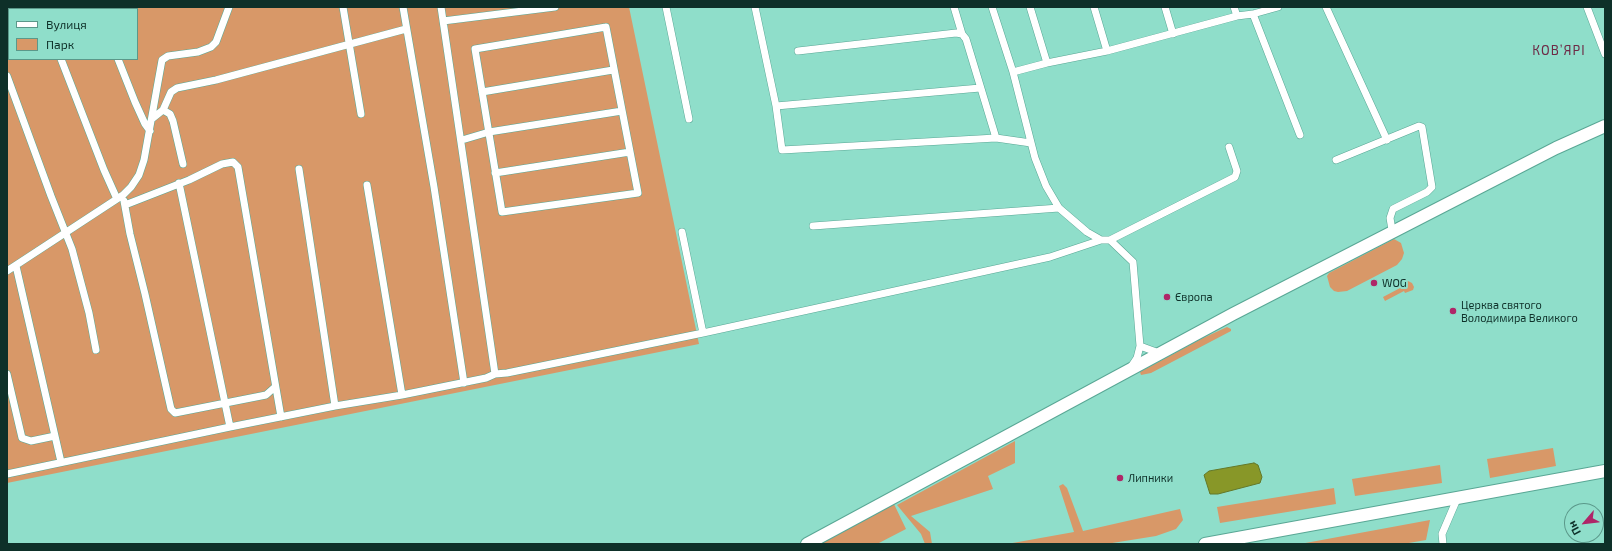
<!DOCTYPE html>
<meta charset="utf-8">
<style>
body{margin:0}
#map{position:relative;width:1612px;height:551px;overflow:hidden;background:#8fdeca;font-family:"Exo 2",sans-serif}
canvas{display:block}
.frame{position:absolute;inset:0;border:8px solid #0e3029;pointer-events:none}
.legend{position:absolute;left:8px;top:8px;width:130px;height:52px;box-sizing:border-box;background:#8fdeca;border:1px solid #5b988a;margin:0;padding:5px 7px;list-style:none;font-size:12px;color:#0e3029}
.legend li{display:flex;align-items:center;gap:8px;height:20px}
.legend b{width:20px;border:1px solid #5b988a}
.north{position:absolute;left:1564px;top:503px;width:40px;height:40px;box-sizing:border-box;background:#8fdeca;border:1px solid #5b988a;border-radius:50%;rotate:242deg;font-size:11px;font-weight:700;line-height:16px;text-align:center;color:#0e3029}
.north::after{content:'';display:block;margin:auto;width:14px;height:18px;background:#af2668;clip-path:polygon(50% 0,100% 100%,50% 72%,0 100%)}
</style>
<div id="map">
<canvas width="1612" height="551"></canvas>
<div class="frame"></div>
<ul class="legend">
<li><b style="height:5px;background:#fff"></b>Вулиця</li>
<li><b style="height:11px;background:#d89868"></b>Парк</li>
</ul>
<div class="north">Пн</div>
</div>
<script>
const g = document.querySelector('canvas').getContext('2d');
g.lineJoin = 'round';
function paint(path, color) { g.fillStyle = color; g.fill(path, 'evenodd'); }
const shape = rows => new Path2D(rows.map(r => 'M' + r).join(''));
function stroke(path, color, width, dash) { g.strokeStyle = color; g.lineWidth = width; g.lineCap = dash ? 'butt' : 'round'; g.setLineDash(dash || []); g.stroke(path); }
function label(font, color, halo, rows, align = 'center') {
  g.font = font + ' "Exo 2",sans-serif'; g.lineWidth = 4; g.setLineDash([]); g.textBaseline = 'middle'; g.strokeStyle = halo; g.fillStyle = color; for (const [text, x, y, turn = 0] of rows) {
    g.save(); g.translate(x, y); g.rotate((+turn || 0) * Math.PI / 180); g.textAlign = isNaN(turn) ? turn : align; if (halo) g.strokeText(text, 0, 0); g.fillText(text, 0, 0); g.restore();
  }
}
paint(shape([
 [7,7,629,7,699,344,7,483],
 [9,9,137,9,137,59,9,59],
 [1394,239,1401,243,1404,253,1402,259,1397,265,1347,291,1338,292,1334,291,1330,287,1327,276,1329,273],
 [1408,281,1412,283,1414,287,1413,290,1405,293,1404,291,1385,301,1383,297,1402,287,1401,285],
 [1227,327,1231,329,1231,331,1151,373,1141,375,1140,372,1201,339],
 [1015,441,1015,463,988,476,993,489,911,516,930,532,932,544,925,544,921,534,897,505],
 [1553,448,1556,466,1490,478,1487,459],
 [1440,465,1442,483,1355,496,1352,479],
 [1063,484,1067,488,1083,531,1180,509,1183,520,1176,529,1156,536,1106,544,1007,544,1074,532,1059,486],
 [1334,488,1336,504,1220,523,1217,507],
 [893,502,906,529,877,544,817,544],
 [1430,520,1426,540,1403,544,1300,544]
]), '#d89868');
const water = shape([
 [1254,463,1258,465,1262,477,1260,483,1218,494,1210,494,1204,475,1209,471,1254,463]
]);
paint(water, '#889728');
stroke(water, '#637828', 1);
const minor = shape([
 [41,7,42,9],
 [89,7,90,9],
 [343,7,361,114],
 [403,7,434,187,464,383],
 [441,7,495,374],
 [666,7,689,119],
 [755,7,776,106,782,150,996,138,1031,143],
 [954,7,962,34],
 [992,7,1013,72,1035,158,1046,186,1059,208,1087,232,1101,240,1110,240,1133,262,1140,346,1137,358,1131,367],
 [1030,7,1047,63],
 [1094,7,1107,51],
 [1165,7,1173,34],
 [1234,7,1237,16],
 [1326,7,1387,140],
 [1587,7,1605,54],
 [1253,14,1300,135],
 [443,21,555,7],
 [606,27,638,193,502,212,475,49,606,27],
 [798,51,956,33,962,34,966,39,996,138],
 [61,59,104,170,117,199],
 [118,59,135,102,145,124,150,131],
 [1013,72,1047,63,1107,51,1237,16,1253,14,1278,7],
 [7,76,51,196,72,249,89,313,96,350],
 [482,92,613,70],
 [776,106,980,88],
 [163,110,170,114,173,121,183,164],
 [153,118,163,110,171,92,177,88,216,80,406,29],
 [462,140,489,132,622,111],
 [1336,160,1419,126,1422,127,1432,187,1427,192,1393,209,1390,218,1392,230],
 [299,169,335,406],
 [495,173,630,152],
 [179,183,230,427],
 [367,185,402,395],
 [124,201,130,234,145,294,171,409,175,413,266,395,275,387],
 [125,205,189,180,222,164,233,162,238,167,281,417],
 [813,226,1059,208],
 [682,232,703,333],
 [1110,240,1235,177,1237,171,1229,147],
 [16,266,61,462],
 [7,271,123,195,131,187,139,175,144,160,162,60,168,56,198,52,211,47,216,42,229,7],
 [1140,346,1159,353],
 [7,374,22,438,31,441,55,436],
 [7,474,230,427,335,406,402,395,486,378,495,374,507,373,703,333,1050,257,1101,240],
 [1443,544,1442,534,1457,499]
]);
const trunk = shape([
 [807,544,1233,314,1556,148,1605,126],
 [1205,544,1605,471]
]);
stroke(minor, '#59a795', 8);
stroke(trunk, '#59a795', 14);
stroke(minor, '#fff', 7);
stroke(trunk, '#fff', 12);
for (const [x, y, r, color] of [
 [1374,283,4,"#af2668"],
 [1167,297,4,"#af2668"],
 [1453,311,4,"#af2668"],
 [1120,478,4,"#af2668"]
]) { const dot = new Path2D(); dot.arc(x, y, r, 0, 2 * Math.PI); g.fillStyle = color; g.fill(dot); stroke(dot, '#8fdeca', 1.5); }
label('11px', '#0e3029', '#8fdeca', [
 ["WOG",1382,283],
 ["Європа",1175,297],
 ["Церква святого",1461,305],
 ["Володимира Великого",1461,318],
 ["Липники",1128,478]
], 'left');
g.letterSpacing = '1px';
label('13px', '#6d2a46', '#8fdeca', [
 ["КОВ’ЯРІ",1559,51]
]);
g.letterSpacing = '0px';
</script>
